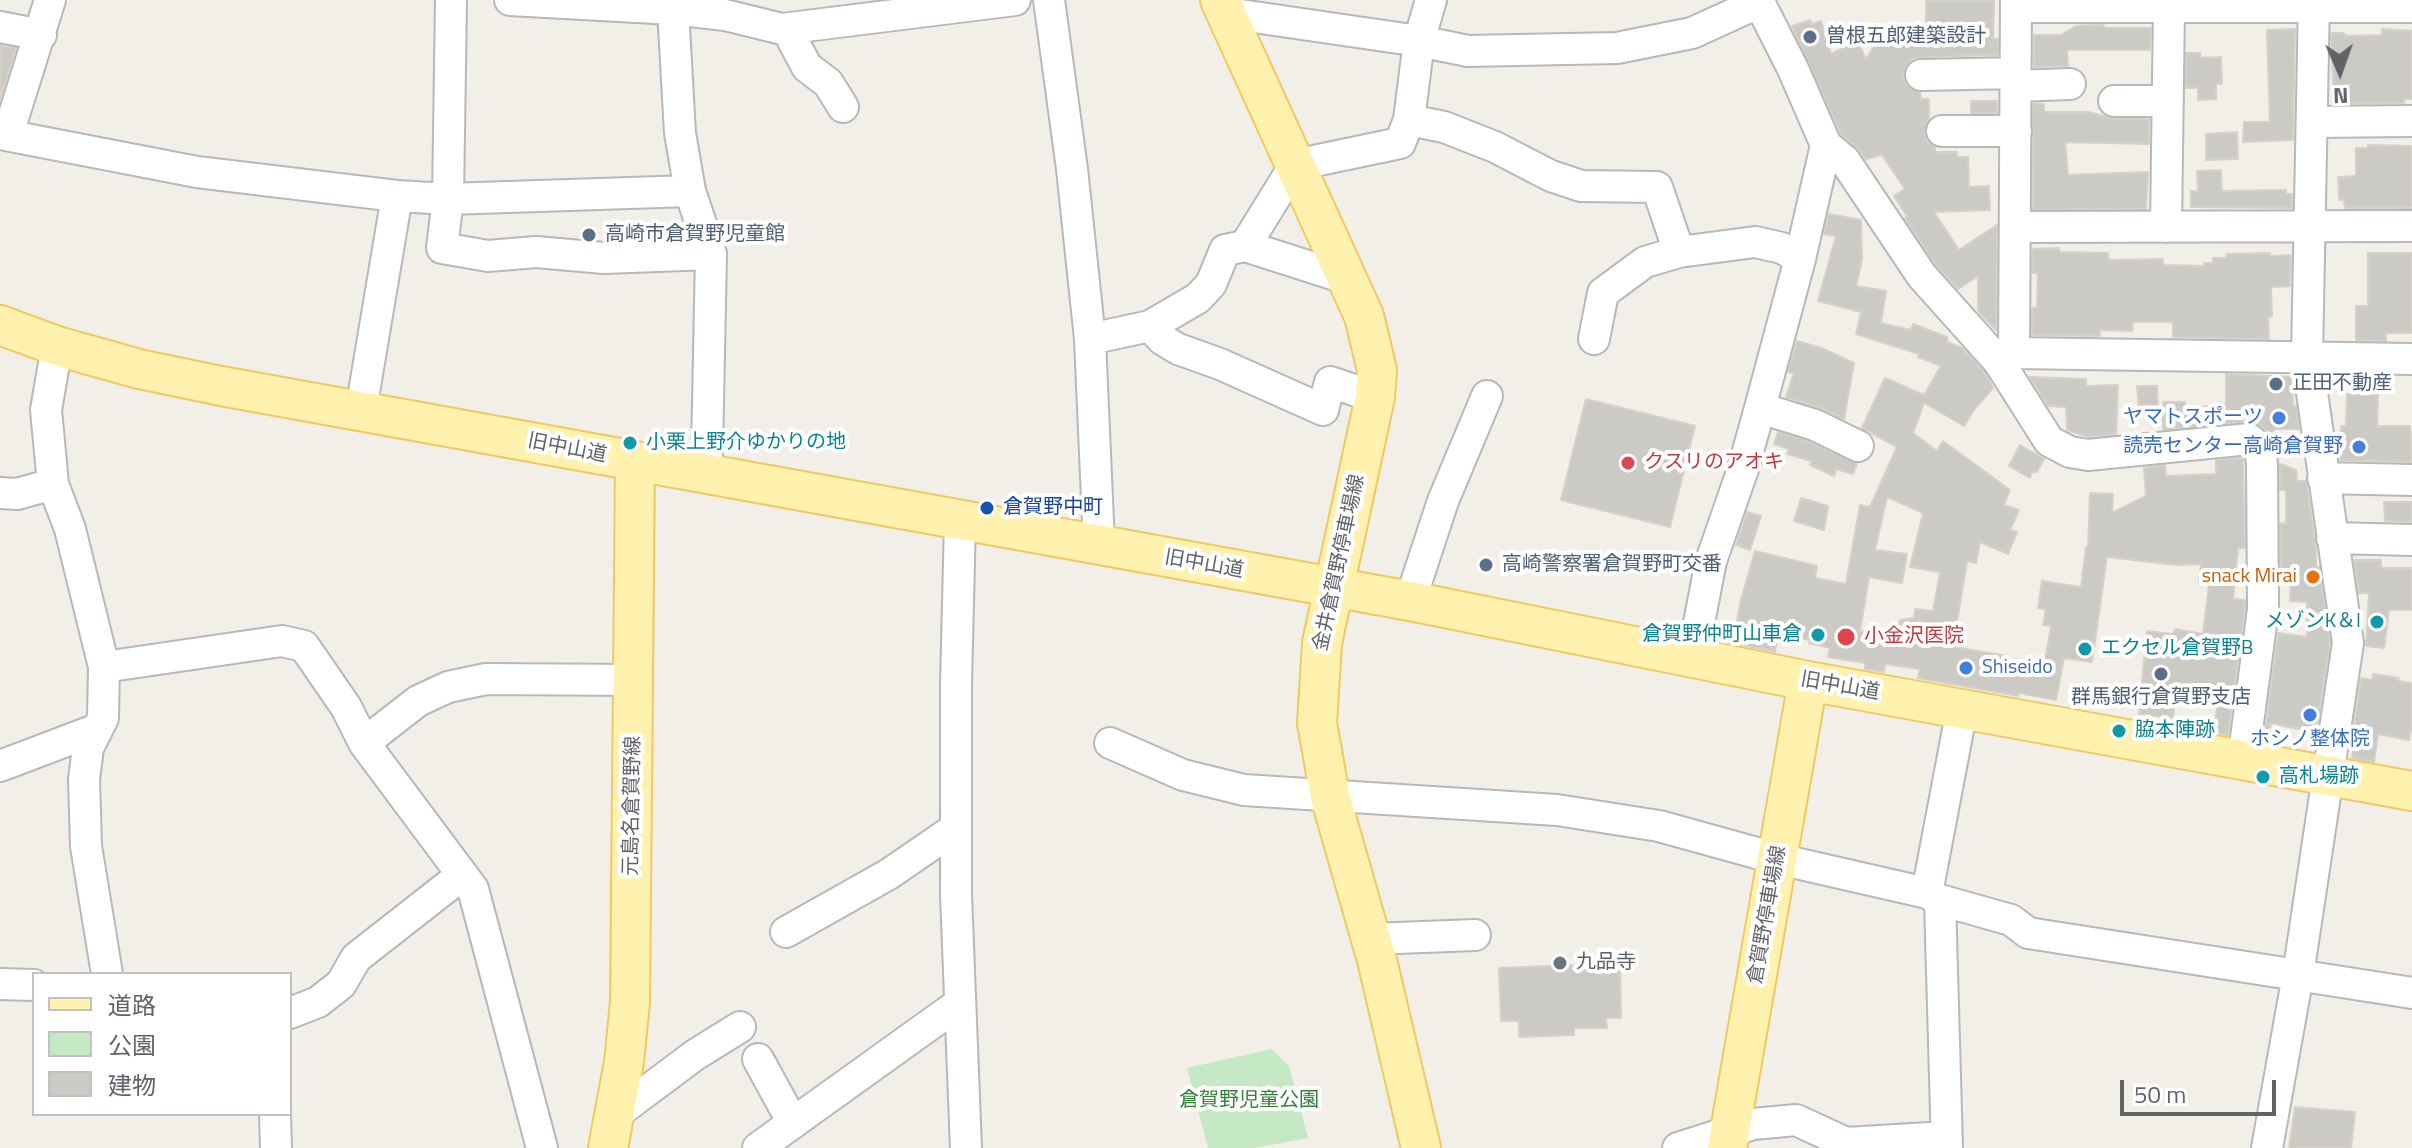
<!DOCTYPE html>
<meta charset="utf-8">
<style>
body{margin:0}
#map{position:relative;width:2412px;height:1148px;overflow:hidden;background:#f1efe8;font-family:"Titillium Web","Noto Sans JP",sans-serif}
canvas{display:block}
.legend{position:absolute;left:32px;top:972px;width:260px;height:144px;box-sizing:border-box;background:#fff;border:2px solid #bfc1c3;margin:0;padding:10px 14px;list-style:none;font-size:24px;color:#5f6368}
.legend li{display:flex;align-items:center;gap:16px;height:40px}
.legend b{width:40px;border:2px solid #bfc1c3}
.north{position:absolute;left:2300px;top:32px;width:80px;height:80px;-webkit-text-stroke:6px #fff;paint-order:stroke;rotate:178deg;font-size:22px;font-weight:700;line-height:32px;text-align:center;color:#5f6368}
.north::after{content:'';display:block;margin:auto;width:28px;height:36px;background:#5f6368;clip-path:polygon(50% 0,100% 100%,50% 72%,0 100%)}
.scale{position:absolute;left:2120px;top:1080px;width:156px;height:36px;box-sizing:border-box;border:4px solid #5f6368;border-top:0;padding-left:10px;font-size:24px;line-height:28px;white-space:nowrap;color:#5f6368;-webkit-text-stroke:6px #fff;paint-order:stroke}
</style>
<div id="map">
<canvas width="2412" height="1148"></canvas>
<ul class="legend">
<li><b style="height:10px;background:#fff2af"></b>道路</li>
<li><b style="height:22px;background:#c5e8c5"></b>公園</li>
<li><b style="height:22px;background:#cccac5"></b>建物</li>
</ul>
<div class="north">N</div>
<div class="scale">50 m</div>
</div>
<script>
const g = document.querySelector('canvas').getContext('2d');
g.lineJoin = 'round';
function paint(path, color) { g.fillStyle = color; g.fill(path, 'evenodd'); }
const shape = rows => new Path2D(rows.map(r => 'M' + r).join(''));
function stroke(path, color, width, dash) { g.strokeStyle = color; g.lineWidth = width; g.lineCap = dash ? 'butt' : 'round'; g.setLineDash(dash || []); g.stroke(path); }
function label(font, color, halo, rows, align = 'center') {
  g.font = font + ' "Titillium Web","Noto Sans JP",sans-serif'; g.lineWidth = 8; g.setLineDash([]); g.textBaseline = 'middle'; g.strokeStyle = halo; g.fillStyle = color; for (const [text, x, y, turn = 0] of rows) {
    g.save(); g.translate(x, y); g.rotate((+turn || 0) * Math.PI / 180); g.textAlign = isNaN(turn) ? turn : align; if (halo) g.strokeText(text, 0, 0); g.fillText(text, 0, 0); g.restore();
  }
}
paint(shape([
 [1272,1049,1289,1066,1308,1138,1254,1148,1208,1148,1187,1068]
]), '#c5e8c5');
const building = shape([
 [1926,0,1994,0,1993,39,1998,39,1998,55,1920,57,1912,59,1906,66,1903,75,1906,85,1920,93,1921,99,1929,99,1929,119,1924,132,1927,141,1935,147,1935,152,1957,152,1957,157,1968,157,1969,187,1989,186,1990,210,1934,212,1959,250,1997,225,1996,330,1978,311,1978,276,1958,289,1936,265,1905,218,1907,216,1894,196,1905,189,1882,155,1866,159,1857,148,1841,134,1792,26,1810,20,1812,24,1821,21,1831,54,1857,41,1866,59,1883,32,1926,30,1926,0],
 [2103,25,2105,28,2151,28,2150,50,2067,50,2068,66,2034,67,2034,35,2061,35,2076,26,2103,25],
 [2295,29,2293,140,2243,142,2244,122,2270,122,2267,30,2295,29],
 [2382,29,2412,31,2412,99,2404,99,2404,103,2334,104,2331,33,2343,33,2346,36,2382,35,2382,29],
 [0,45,16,48,0,99,0,45],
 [2186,53,2200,53,2200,58,2221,57,2222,84,2216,84,2216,99,2198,100,2198,88,2186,88,2186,53],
 [1971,101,1997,101,1997,113,1971,113,1971,101],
 [2033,104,2044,104,2044,112,2088,112,2114,119,2149,119,2149,144,2065,142,2068,175,2148,172,2146,209,2033,209,2033,104],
 [2237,132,2238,159,2206,160,2206,134,2237,132],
 [2368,145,2412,146,2412,208,2345,208,2344,200,2339,200,2338,177,2356,176,2356,148,2368,148,2368,145],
 [2221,170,2222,191,2286,190,2286,194,2292,194,2292,208,2191,207,2191,191,2198,191,2197,171,2221,170],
 [1829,214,1861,220,1862,260,1856,286,1886,291,1881,323,1911,330,1913,324,1947,337,1947,342,1962,348,1985,373,1993,388,1974,410,1964,426,1924,403,1913,433,1937,451,1943,441,2010,490,2004,505,2019,510,2010,530,2017,532,2008,554,1980,542,1976,563,1967,561,1953,647,2008,656,2007,660,2044,667,2051,626,2043,625,2046,609,2038,608,2042,581,2081,587,2086,547,2088,547,2090,493,2113,494,2112,513,2146,496,2144,468,2165,465,2166,476,2216,474,2216,460,2243,458,2245,548,2238,548,2233,599,2245,600,2245,608,2228,735,2214,733,2218,698,2176,694,2173,718,2139,714,2147,631,2173,634,2175,629,2203,634,2209,584,2199,583,2201,564,2177,565,2107,557,2092,662,2064,658,2056,700,2019,693,2018,696,1918,678,1920,669,1885,664,1884,672,1865,669,1865,663,1828,657,1830,648,1809,643,1810,640,1778,635,1775,652,1733,643,1741,600,1755,551,1817,566,1815,578,1846,584,1860,505,1870,507,1897,447,1862,428,1885,378,1924,395,1941,366,1918,357,1919,354,1856,334,1861,312,1818,301,1836,236,1824,234,1829,214],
 [1887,497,1923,513,1910,567,1940,572,1933,611,1915,609,1914,618,1900,620,1897,637,1860,631,1869,577,1902,583,1907,554,1875,550,1887,497],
 [2058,248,2060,252,2108,253,2108,260,2163,259,2163,265,2204,266,2204,263,2213,263,2213,258,2226,258,2227,254,2270,253,2270,256,2291,255,2290,286,2271,287,2272,316,2268,318,2269,339,2173,337,2173,322,2133,322,2132,331,2100,330,2100,336,2032,335,2032,308,2037,308,2038,273,2032,273,2033,249,2058,248],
 [2368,253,2412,253,2412,333,2386,333,2386,341,2356,340,2356,306,2368,306,2368,253],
 [1797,341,1821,348,1854,363,1844,419,1821,408,1786,397,1794,373,1788,372,1797,341],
 [2226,374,2292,377,2293,406,2296,406,2299,429,2274,429,2274,438,2261,425,2248,421,2163,430,2163,402,2185,402,2185,409,2226,404,2226,374],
 [2030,377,2086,379,2086,386,2118,385,2116,434,2089,437,2067,430,2066,407,2048,406,2030,377],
 [2137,386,2157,386,2158,410,2139,410,2137,386],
 [2347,394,2378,395,2377,426,2410,426,2412,462,2340,460,2341,426,2346,426,2347,394],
 [1586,399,1695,426,1670,527,1561,500,1586,399],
 [1778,432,1806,441,1857,464,1853,474,1836,469,1834,476,1810,465,1812,461,1787,454,1789,449,1774,444,1778,432],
 [2020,445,2044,459,2037,472,2032,472,2030,478,2009,466,2020,445],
 [2280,464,2296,470,2297,481,2306,481,2307,487,2316,548,2316,567,2319,567,2330,643,2316,733,2271,723,2268,742,2264,742,2278,633,2307,637,2307,602,2290,601,2291,582,2281,582,2280,523,2286,524,2286,490,2280,490,2280,464],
 [1801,498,1828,506,1824,530,1794,521,1801,498],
 [2384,502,2412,502,2412,522,2385,521,2384,502],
 [1747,512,1761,516,1750,550,1736,545,1747,512],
 [2354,560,2381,560,2381,568,2412,568,2412,610,2389,610,2384,648,2366,646,2369,593,2359,593,2354,560],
 [2373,674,2399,678,2398,681,2412,683,2412,724,2409,740,2378,734,2374,762,2352,758,2356,733,2353,733,2361,678,2372,680,2373,674],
 [1578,959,1604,959,1604,965,1620,964,1621,1018,1606,1018,1607,1028,1574,1028,1574,1035,1519,1037,1519,1021,1501,1021,1499,968,1578,965,1578,959],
 [2295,1107,2355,1112,2351,1148,2289,1148,2295,1107]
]);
paint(building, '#cccac5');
stroke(building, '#d6d1c6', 2);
const minor = shape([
 [451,0,448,199,442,248,488,256,536,252,604,258,711,254],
 [510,0,673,9,725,15,782,29,1015,0],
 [1049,0,1072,169,1090,339,1099,545],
 [1758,0,1793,69,1826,145,1845,161,1922,276,1999,362,2049,441,2070,452,2088,455,2249,439,2260,449,2262,463,2263,609,2243,761],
 [2016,7,2412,7],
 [673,9,680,133,690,191,711,254,707,453,703,474],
 [1226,13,1419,41,1468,51,1617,48,1692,33,1760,2],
 [0,27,41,35],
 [792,28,793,41,807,67,828,83,843,107],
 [1921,75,2016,73],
 [2016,86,2070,84],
 [2114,101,2168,101],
 [1409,120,1444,127,1495,147,1551,176,1581,186,1657,187,1679,252],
 [2313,122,2412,121],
 [1942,131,2016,131],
 [0,134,197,172,397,196,448,199,690,191],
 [8,134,50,0],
 [2016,227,2412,226],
 [2166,227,2169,7],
 [1245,246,1295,165,1400,143,1409,120,1419,41,1431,0],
 [1150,326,1163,340,1178,349,1220,364,1323,410,1330,382,1375,397],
 [1090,339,1150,326,1198,298,1211,284,1225,250,1245,246,1345,278],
 [1594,339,1603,293,1645,262,1679,252,1755,242,1782,248,1800,259],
 [57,346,46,410,53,484,70,529,104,667,103,718,88,748,84,779,86,846,107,974],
 [2014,353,2016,0],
 [1999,362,2014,353,2412,359],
 [1760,408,1815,425,1858,446],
 [361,410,397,196],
 [2323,478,2412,480],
 [0,493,17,494,53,484],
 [960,521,956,684,956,895,966,1148],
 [2332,538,2412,540],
 [1410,601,1443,501,1487,396],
 [1692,659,1711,561,1743,469,1760,408,1800,259,1826,145],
 [104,667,282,641,304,646,346,707,364,743,473,889,542,1148],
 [364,743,418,701,448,687,486,679,635,680],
 [1110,743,1183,775,1244,790,1557,810,1659,826,1778,859,1927,893,1940,900,2011,920,2028,933,2412,993],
 [0,766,95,730],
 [1927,893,1962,709],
 [1940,900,1947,1148],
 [786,932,889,874,956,828],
 [1371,939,1475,935],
 [0,984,34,985],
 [290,1013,318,1002,341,984,356,958,462,875],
 [758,1059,793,1123],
 [275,1114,276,1148],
 [616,1114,695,1055,740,1027],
 [758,1148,960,1003],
 [1678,1148,1753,1124,1796,1120,1846,1143,1946,1137],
 [2267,1148,2298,975,2348,643,2307,358,2314,0]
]);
const major = shape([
 [1220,0,1364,316,1377,370,1375,397,1322,643,1317,723,1330,796,1377,960,1421,1148],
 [0,325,57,346,139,369,221,386,1410,601,1808,681,2412,791],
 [608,1148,624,1062,630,1002,635,463],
 [1727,1148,1808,681]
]);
stroke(minor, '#b5b8bc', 34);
stroke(major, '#f2c960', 42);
stroke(minor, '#fff', 30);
stroke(major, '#fff2af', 38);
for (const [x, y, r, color] of [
 [1810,37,8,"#5c6f8a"],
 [589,235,8,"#5c6f8a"],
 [2276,384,8,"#5c6f8a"],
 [2279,418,8,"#3f7fe0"],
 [630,443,8,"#0f9aa8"],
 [2359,447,8,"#3f7fe0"],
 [1628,463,8,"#e0444e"],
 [987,508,8,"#1a4fb4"],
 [1486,565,8,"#5c6f8a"],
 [2313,577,8,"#e8710a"],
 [2377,622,8,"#0f9aa8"],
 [1818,635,8,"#0f9aa8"],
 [1846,637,10,"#e0444e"],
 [2085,649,8,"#0f9aa8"],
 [1966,668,8,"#3f7fe0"],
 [2161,674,8,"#5c6f8a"],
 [2310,715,8,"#3f7fe0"],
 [2119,731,8,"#0f9aa8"],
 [2263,777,8,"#0f9aa8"],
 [1560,963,8,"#6b7280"]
]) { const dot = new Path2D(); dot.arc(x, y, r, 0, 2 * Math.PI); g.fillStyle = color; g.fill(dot); stroke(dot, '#fff', 3); }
label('20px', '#4e5e75', '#fff', [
 ["曽根五郎建築設計",1826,37],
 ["高崎市倉賀野児童館",605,235],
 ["正田不動産",2292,384],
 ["高崎警察署倉賀野町交番",1502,565],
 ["群馬銀行倉賀野支店",2161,698,"center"]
], 'left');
label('20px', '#366cbe', '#fff', [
 ["ヤマトスポーツ",2263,418],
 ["読売センター高崎倉賀野",2343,447],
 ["Shiseido",1982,668,"left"],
 ["ホシノ整体院",2310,740,"center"]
], 'right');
label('20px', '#0d838f', '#fff', [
 ["小栗上野介ゆかりの地",646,443],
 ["メゾンK＆I",2361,622,"right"],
 ["倉賀野仲町山車倉",1802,635,"right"],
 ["エクセル倉賀野B",2101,649],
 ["脇本陣跡",2135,731],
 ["高札場跡",2279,777]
], 'left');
label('20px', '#5f6368', '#fff', [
 ["旧中山道",567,449,11],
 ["金井倉賀野停車場線",1340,563,-78],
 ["旧中山道",1204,565,10],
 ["旧中山道",1840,687,10],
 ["元島名倉賀野線",633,806,-89],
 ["倉賀野停車場線",1768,915,-80]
]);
label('20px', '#be3a42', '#fff', [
 ["クスリのアオキ",1644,463],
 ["小金沢医院",1864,637]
], 'left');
label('20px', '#164399', '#fff', [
 ["倉賀野中町",1003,508]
], 'left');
label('20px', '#c56008', '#fff', [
 ["snack Mirai",2297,577]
], 'right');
label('20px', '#5b616d', '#fff', [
 ["九品寺",1576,963]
], 'left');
label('20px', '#348238', '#fff', [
 ["倉賀野児童公園",1249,1101]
]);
</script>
